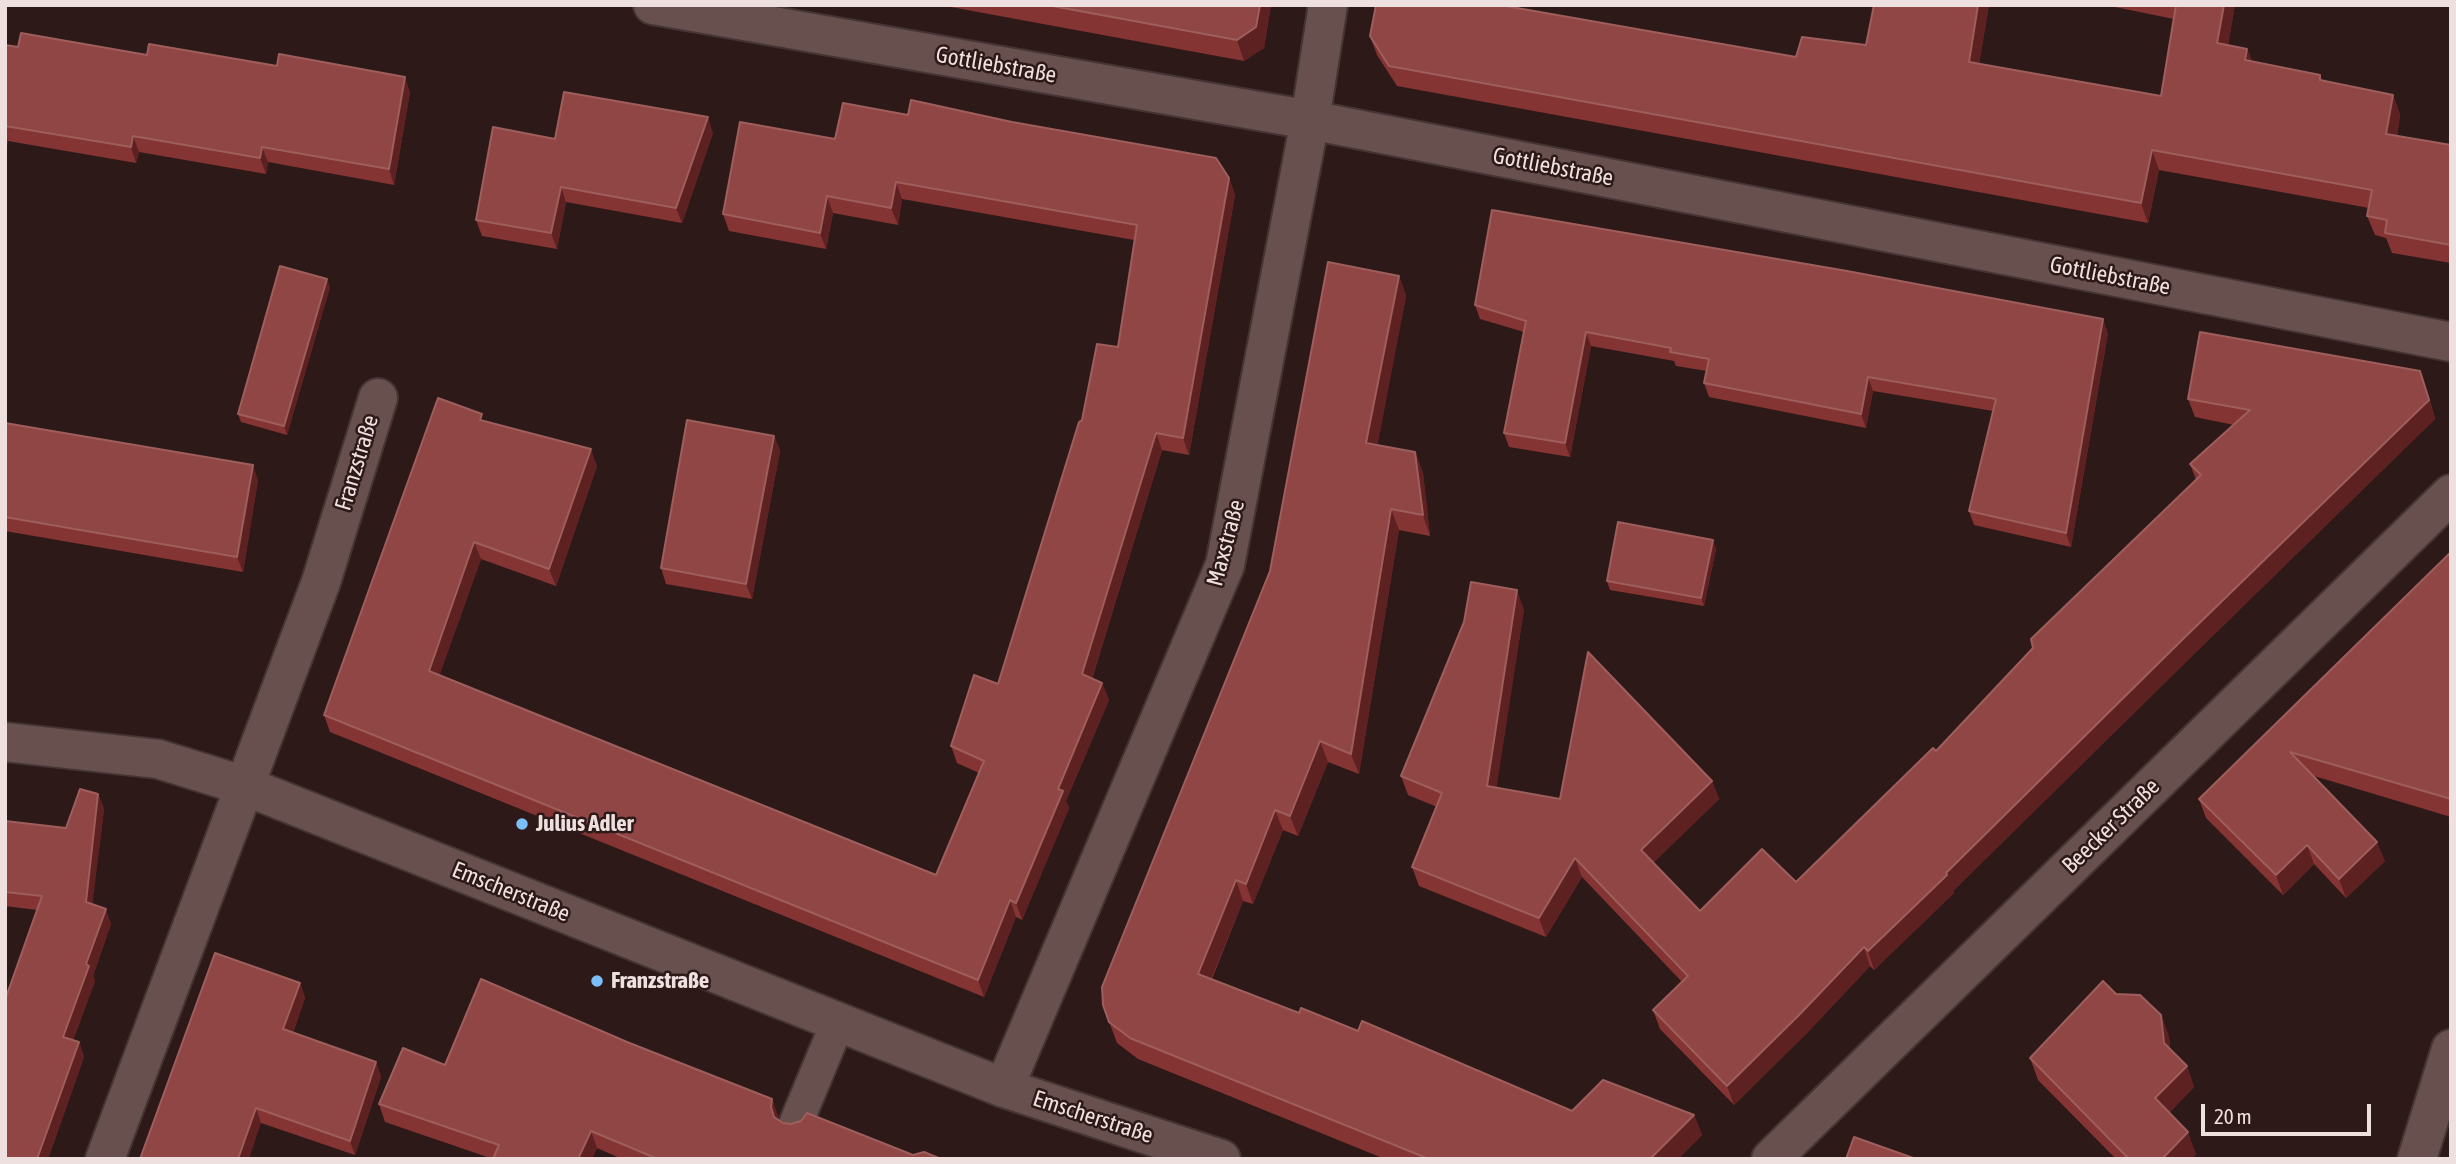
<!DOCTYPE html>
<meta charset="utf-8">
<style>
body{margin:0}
#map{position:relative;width:2456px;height:1164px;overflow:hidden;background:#2d1918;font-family:"Asap Condensed",sans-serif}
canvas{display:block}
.frame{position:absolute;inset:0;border:7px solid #eee0de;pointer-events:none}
.scale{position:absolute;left:2201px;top:1104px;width:170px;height:32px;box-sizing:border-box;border:4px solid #eee0de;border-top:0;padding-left:9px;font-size:21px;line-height:24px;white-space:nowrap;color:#eee0de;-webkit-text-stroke:5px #2d1918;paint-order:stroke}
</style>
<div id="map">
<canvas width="2456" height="1164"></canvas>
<div class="frame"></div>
<div class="scale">20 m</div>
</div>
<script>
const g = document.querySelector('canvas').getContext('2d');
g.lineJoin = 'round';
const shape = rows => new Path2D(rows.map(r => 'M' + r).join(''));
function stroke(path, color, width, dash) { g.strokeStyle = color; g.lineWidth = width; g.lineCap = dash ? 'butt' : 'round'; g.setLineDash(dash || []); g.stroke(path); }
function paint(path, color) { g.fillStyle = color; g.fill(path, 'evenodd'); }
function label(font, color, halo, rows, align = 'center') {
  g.font = font + ' "Asap Condensed",sans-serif'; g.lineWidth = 5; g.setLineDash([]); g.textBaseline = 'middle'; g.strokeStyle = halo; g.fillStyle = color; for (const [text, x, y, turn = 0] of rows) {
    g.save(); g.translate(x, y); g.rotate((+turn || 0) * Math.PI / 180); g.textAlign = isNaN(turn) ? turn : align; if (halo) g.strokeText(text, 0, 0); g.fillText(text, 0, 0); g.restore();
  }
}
const lane = shape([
 [796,1123,838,1022]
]);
const street = shape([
 [653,5,1310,120,2451,342],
 [1004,1088,1225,565,1310,120,1328,5],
 [105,1159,321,582,378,398],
 [1771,1159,2451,494]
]);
const secondary = shape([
 [5,742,158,759,245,786,1004,1088,1221,1159],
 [2417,1159,2451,1049]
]);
stroke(lane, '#443534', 37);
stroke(street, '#443534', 42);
stroke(secondary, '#443534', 42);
stroke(lane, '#67504e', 33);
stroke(street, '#67504e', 38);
stroke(secondary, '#67504e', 38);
paint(shape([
 [940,5,1271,5,1264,48,1244,61],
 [1874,5,1989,5,1979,64,2161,96,2174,19,2105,5,2235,5,2228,45,2247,49,2252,61,2322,81,2393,95,2400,115,2397,136,2451,145,2451,263,2392,253,2386,238,2375,235,2367,216,2369,208,2159,170,2148,223,1397,86,1377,55,1370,36,1796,57,1866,45],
 [5,45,18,47,147,55,410,92,394,185,268,162,266,174,139,152,136,163,8,141,5,153],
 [713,133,682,223,566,202,557,249,482,236,476,220,555,139],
 [835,139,1229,178,1235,195,1189,455,1162,450,1092,679,1102,683,1109,700,1066,801,1069,808,1022,920,1016,917,984,997,330,732,324,715,485,421,597,466,556,586,481,559,439,676,936,875,979,773,957,763,951,746,998,684,1082,420,1118,347,1134,240,902,199,898,225,833,213,826,249,729,231,723,214],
 [1399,276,1406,296,1377,445,1415,452,1423,473,1430,536,1399,530,1359,774,1328,762,1298,836,1283,830,1253,904,1243,901,1212,979,1299,1013,1358,1031,1572,1111,1694,1115,1702,1135,1678,1159,1385,1159,1138,1059,1117,1043,1103,1005],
 [330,287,287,435,241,422,238,414],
 [1475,305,2108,333,2071,547,1974,525,1969,511,1993,411,1873,391,1866,428,1709,397,1704,383,1707,371,1676,366,1674,361,1591,346,1570,457,1509,447,1504,433,1524,332,1480,319],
 [2427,390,2435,419,2191,657,1953,891,1954,893,1874,970,1870,966,1807,1033,1734,1105,1660,1029,1653,1010,1682,982,1582,877,1546,937,1419,886,1412,867,1437,807,1408,795,1401,776,1524,609,1496,788,1560,799,1712,781,1719,799,1653,863,1700,911,1796,882,1936,751,2196,480,2190,464,2234,425,2195,417,2188,399],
 [5,423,258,480,243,572,5,531],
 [774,436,780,451,752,599,666,584,661,568],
 [1716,549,1704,606,1610,590,1607,581],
 [2451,552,2451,817,2314,776,2385,861,2346,898,2314,864,2283,895,2206,818,2199,799],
 [98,794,104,809,92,904,111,924,93,976,95,981,73,1040,79,1042,84,1057,48,1159,37,910,5,906,5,821,66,828],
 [300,983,305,998,293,1033,376,1062,381,1077,355,1155,261,1123,140,1159],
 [2116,994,2161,1015,2169,1037,2170,1049,2187,1066,2194,1087,2169,1113,2196,1154,2191,1159,2116,1159,2038,1080,2030,1058],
 [445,1065,772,1099,778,1116,778,1119,783,1123,913,1155,941,1159,622,1159,597,1148,592,1159,493,1159,385,1122,379,1104]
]), '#843432');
paint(shape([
 [1260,5,1271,5,1264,48,1244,61,1237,40],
 [1978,5,1989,5,1976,82,1969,62],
 [2224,5,2235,5,2225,63,2217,43],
 [2247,49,2255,69,2245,60],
 [405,77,410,92,394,185,389,169],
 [2393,95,2400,115,2394,154,2386,134],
 [708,117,713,133,682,223,676,208],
 [5,133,8,141,6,153,5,152],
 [133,136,139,152,136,163,131,147],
 [262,147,268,162,266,174,260,158],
 [2152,150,2159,170,2148,223,2141,203],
 [1229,178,1235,195,1189,455,1183,438],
 [896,182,902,199,898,225,891,208],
 [561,187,566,202,557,249,551,233],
 [827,196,833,213,826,249,820,233],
 [1399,276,1406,296,1374,464,1366,443],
 [327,279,330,287,287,435,284,426],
 [2103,319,2108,333,2071,547,2066,533],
 [1586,332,1591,346,1570,457,1565,443],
 [2420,371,2435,419,2191,657,1953,891,1954,893,1874,970,1868,951],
 [1868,377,1873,391,1866,428,1861,414],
 [1156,433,1162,450,1088,691,1082,674],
 [774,436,780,451,752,599,746,584],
 [591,449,597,466,556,586,549,569],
 [1415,452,1423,473,1430,536,1423,515],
 [253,465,258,480,243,572,237,557],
 [1391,509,1399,530,1359,774,1351,754],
 [1713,540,1716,549,1704,606,1701,598],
 [474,542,481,559,435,688,429,671],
 [1517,590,1524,609,1494,805,1487,786],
 [1102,683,1109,700,1066,801,1069,808,1022,920,1016,903,1058,789],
 [1320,741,1328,762,1298,836,1290,816],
 [1712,781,1719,799,1647,869,1641,850],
 [98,794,104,809,91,917,86,902],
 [1275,810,1283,830,1253,904,1246,884],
 [2377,842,2385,861,2346,898,2339,879],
 [2307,845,2314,864,2283,895,2276,875],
 [1575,858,1582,877,1546,937,1539,918],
 [1236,880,1243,901,1205,994,1198,974],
 [1010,900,1016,917,984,997,978,980],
 [106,909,111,924,93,976,95,981,69,1052,63,1037,86,964],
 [1864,947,1870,966,1807,1033,1734,1105,1727,1086],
 [300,983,305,998,289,1044,283,1029],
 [2161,1015,2169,1037,2172,1064,2164,1043],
 [79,1042,84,1057,48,1159,37,1159],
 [376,1062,381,1077,355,1155,350,1141],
 [2187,1066,2194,1087,2163,1119,2155,1098],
 [772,1099,778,1116,777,1125,771,1107],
 [256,1108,261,1123,249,1159,238,1159],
 [1694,1115,1702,1135,1678,1159,1650,1159],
 [591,1131,597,1148,592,1159,578,1159],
 [2188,1132,2196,1154,2191,1159,2162,1159]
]), '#5c2120');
const building = shape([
 [1047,5,1260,5,1256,27,1237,40,1047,5],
 [1376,5,1500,5,1796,57,1802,37,1866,45,1874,5,1978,5,1969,62,2161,96,2176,5,2224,5,2217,43,2247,49,2245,60,2320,75,2320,80,2393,95,2386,134,2451,145,2451,245,2385,233,2387,220,2367,216,2372,190,2152,150,2141,203,1389,66,1370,36,1376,5],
 [21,33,147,55,149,44,277,66,279,54,405,77,389,169,262,147,260,158,133,136,131,147,5,126,5,45,18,47,21,33],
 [564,92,708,117,676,208,561,187,551,233,476,220,493,127,555,139,564,92],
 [911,100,1012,122,1216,158,1229,178,1183,438,1156,433,1082,674,1102,683,1058,789,1063,791,1016,903,1010,900,978,980,324,715,438,398,482,414,480,420,591,449,549,569,474,542,429,671,936,875,984,761,951,746,974,675,998,684,1079,422,1082,420,1097,344,1118,347,1137,225,896,182,891,208,827,196,820,233,723,214,740,122,835,139,843,103,908,115,911,100],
 [1492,210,1847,271,2103,319,2066,533,1969,511,1996,399,1868,377,1861,414,1704,383,1709,359,1670,352,1671,348,1586,332,1565,443,1504,433,1526,321,1475,305,1492,210],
 [1328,262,1399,276,1366,443,1415,452,1423,515,1391,509,1351,754,1320,741,1290,816,1275,810,1246,884,1236,880,1198,974,1299,1013,1301,1008,1358,1031,1362,1021,1572,1111,1603,1080,1694,1115,1650,1159,1429,1159,1130,1038,1109,1022,1103,1005,1102,987,1270,571,1328,262],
 [280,266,327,279,284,426,238,414,280,266],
 [2200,332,2420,371,2429,400,2184,638,1946,873,1947,875,1868,951,1864,947,1800,1014,1727,1086,1653,1010,1688,976,1575,858,1539,918,1412,867,1442,793,1401,776,1464,622,1471,582,1517,590,1487,786,1560,799,1588,652,1712,781,1641,850,1700,911,1762,849,1796,882,1933,748,1936,751,2033,648,2031,639,2201,475,2190,464,2250,410,2188,399,2200,332],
 [687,420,774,436,746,584,661,568,687,420],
 [5,423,253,465,237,557,5,517,5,423],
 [1618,522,1713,540,1701,598,1607,581,1618,522],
 [2451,552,2451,799,2290,752,2377,842,2339,879,2307,845,2276,875,2199,799,2451,552],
 [80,789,98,794,86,902,106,909,86,964,89,966,63,1037,79,1042,37,1159,5,1159,5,1000,42,896,5,892,5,821,66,828,80,789],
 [215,953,300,983,283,1029,376,1062,350,1141,256,1108,238,1159,140,1159,215,953],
 [481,979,627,1042,772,1099,771,1107,774,1117,783,1123,791,1124,801,1121,807,1113,913,1155,924,1152,941,1159,658,1159,591,1131,578,1159,493,1159,499,1145,379,1104,403,1048,445,1065,481,979],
 [2103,981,2116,994,2140,995,2161,1015,2164,1043,2187,1066,2155,1098,2188,1132,2162,1159,2129,1159,2030,1058,2103,981],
 [1854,1137,1916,1159,1846,1159,1854,1137]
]);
paint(building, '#8f4644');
stroke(building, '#9e5e5c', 2);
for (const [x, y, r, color] of [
 [522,824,7,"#7cbef9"],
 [597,981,7,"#7cbef9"]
]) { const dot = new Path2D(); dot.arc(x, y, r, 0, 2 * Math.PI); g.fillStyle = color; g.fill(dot); stroke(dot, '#2d1918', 2.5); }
label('23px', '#eee0de', '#2d1918', [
 ["Gottliebstraße",996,65,10],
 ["Gottliebstraße",1553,167,11],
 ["Gottliebstraße",2110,276,11],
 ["Franzstraße",357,463,-73],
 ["Maxstraße",1226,543,-75],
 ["Beecker Straße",2111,826,-44],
 ["Emscherstraße",511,892,22],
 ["Emscherstraße",1093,1117,18]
]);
label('bold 23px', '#eee0de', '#2d1918', [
 ["Julius Adler",536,824],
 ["Franzstraße",611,981]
], 'left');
</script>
